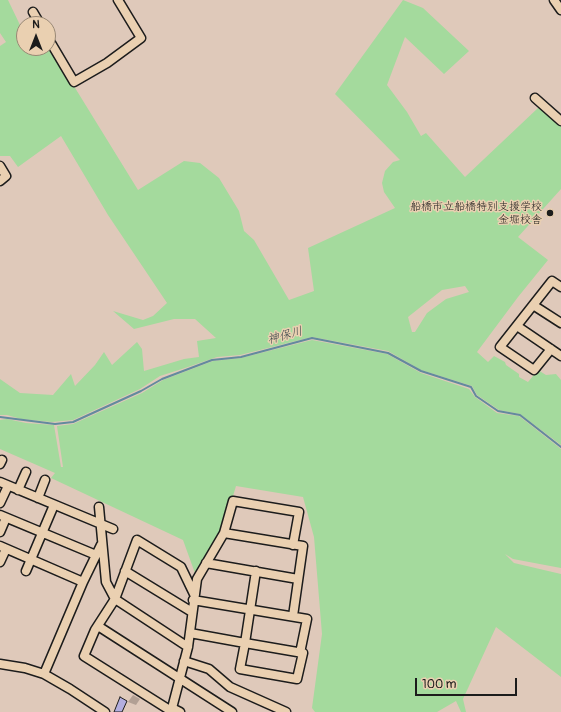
<!DOCTYPE html>
<meta charset="utf-8">
<style>
body{margin:0}
#map{position:relative;width:561px;height:712px;overflow:hidden;background:#dfc9ba;font-family:Pangolin,sans-serif}
canvas{display:block}
.north{position:absolute;left:16px;top:16px;width:40px;height:40px;box-sizing:border-box;background:#ead0b1;border:1px solid #988875;border-radius:50%;rotate:0deg;font-size:11px;font-weight:700;line-height:16px;text-align:center;color:#1c1c1c}
.north::after{content:'';display:block;margin:auto;width:14px;height:18px;background:#1c1c1c;clip-path:polygon(50% 0,100% 100%,50% 72%,0 100%)}
.scale{position:absolute;left:415px;top:678px;width:102px;height:18px;box-sizing:border-box;border:2px solid #1c1c1c;border-top:0;padding-left:5px;font-size:12px;line-height:14px;white-space:nowrap;color:#1c1c1c;-webkit-text-stroke:3px #ead0b1;paint-order:stroke}
</style>
<div id="map">
<canvas width="561" height="712"></canvas>
<div class="north">N</div>
<div class="scale">100 m</div>
</div>
<script>
const g = document.querySelector('canvas').getContext('2d');
g.lineJoin = 'round';
function paint(path, color) { g.fillStyle = color; g.fill(path, 'evenodd'); }
const shape = rows => new Path2D(rows.map(r => 'M' + r).join(''));
function stroke(path, color, width, dash) { g.strokeStyle = color; g.lineWidth = width; g.lineCap = dash ? 'butt' : 'round'; g.setLineDash(dash || []); g.stroke(path); }
function label(font, color, halo, rows, align = 'center') {
  g.font = font + ' Pangolin,"Klee One",sans-serif'; g.lineWidth = 3; g.setLineDash([]); g.textBaseline = 'middle'; g.strokeStyle = halo; g.fillStyle = color; for (const [text, x, y, turn = 0] of rows) {
    g.save(); g.translate(x, y); g.rotate((+turn || 0) * Math.PI / 180); g.textAlign = isNaN(turn) ? turn : align; if (halo) g.strokeText(text, 0, 0); g.fillText(text, 0, 0); g.restore();
  }
}
paint(shape([
 [0,0,8,0,20,25,34,21,36,24,24,24,24,48,48,48,48,44,138,190,184,161,200,163,219,178,239,211,244,231,254,240,289,300,314,291,308,248,395,208,384,192,382,183,385,171,393,162,400,160,335,94,403,0,423,8,469,51,444,74,405,37,387,85,407,112,421,136,426,133,465,177,538,108,541,108,561,124,561,189,518,237,548,260,518,297,477,352,488,362,494,356,505,362,506,365,519,374,519,377,528,382,538,370,546,375,556,374,561,380,561,445,520,414,499,410,477,395,472,386,421,370,388,351,312,337,240,355,217,357,185,368,160,376,140,389,73,420,52,422,21,419,7,415,0,415,0,379,20,393,53,395,71,374,75,386,95,365,104,352,112,365,137,342,142,349,144,371,184,359,199,357,197,341,216,338,195,319,174,319,134,329,113,311,143,320,153,316,167,303,108,215,61,136,18,167,10,156,0,156,0,46,6,42,0,33],
 [465,286,469,292,446,299,427,313,415,332,412,332,408,317,442,290],
 [312,340,387,354,421,373,469,389,475,397,497,413,519,416,561,449,561,568,513,559,505,554,514,563,561,574,561,677,496,627,463,699,466,712,461,712,456,701,437,712,315,712,312,708,322,634,314,537,303,497,236,486,221,536,196,576,183,540,51,478,55,473,0,449,0,420,7,419,26,423,54,425,61,467,63,467,57,426,73,424,142,393,163,380,213,361,241,358]
]), '#a4da9d');
paint(shape([
 [133,695,140,699,136,705,128,702]
]), '#0003');
stroke(shape([
 [0,417,55,424,73,422,141,391,162,379,212,360,241,357,312,338,388,353,421,371,471,387,476,396,498,411,520,415,561,447]
]), '#638a9e', 2);
const building = shape([
 [120,697,127,701,122,712,114,712,120,697]
]);
paint(building, '#b3aedf');
stroke(building, '#1c1c1c', 1);
const minor = shape([
 [554,0,561,10],
 [33,12,40,24],
 [48,38,74,82,107,63,141,38,118,0],
 [535,98,561,121],
 [0,166,6,176,0,181],
 [533,305,561,323],
 [517,326,561,356],
 [551,349,534,370,500,347,552,281,561,287],
 [0,464,2,460],
 [0,482,113,529],
 [18,490,26,472],
 [38,498,45,480],
 [0,503,8,486],
 [99,507,106,582,115,599,188,647],
 [0,515,96,555],
 [0,532,6,518],
 [224,533,303,546,293,616],
 [0,546,83,582],
 [0,562,6,549],
 [206,563,298,579],
 [26,571,54,505],
 [125,571,192,612],
 [193,600,307,619,300,653],
 [98,626,232,712],
 [190,633,245,643,240,669,297,679,303,653,245,643,256,571],
 [184,661,209,669,230,687,286,712],
 [0,664,25,668,44,674,70,689,105,712],
 [44,674,83,582,101,545],
 [172,708,180,712],
 [171,711,84,656,95,630,115,599,137,540,181,567,194,594],
 [171,712,188,647,197,579,224,533,233,501,299,512,293,545]
]);
stroke(minor, '#1c1c1c', 11);
stroke(minor, '#ead0b1', 8);
for (const [x, y, r, color] of [
 [550,213,4,"#1c1c1c"]
]) { const dot = new Path2D(); dot.arc(x, y, r, 0, 2 * Math.PI); g.fillStyle = color; g.fill(dot); stroke(dot, '#ead0b1', 1.5); }
label('11px', '#1c1c1c', '#ead0b1', [
 ["船橋市立船橋特別支援学校",542,207],
 ["金堀校舎",542,220]
], 'right');
label('italic 12px', '#344147', '#ead0b1', [
 ["神保川",285,336,-15]
]);
</script>
